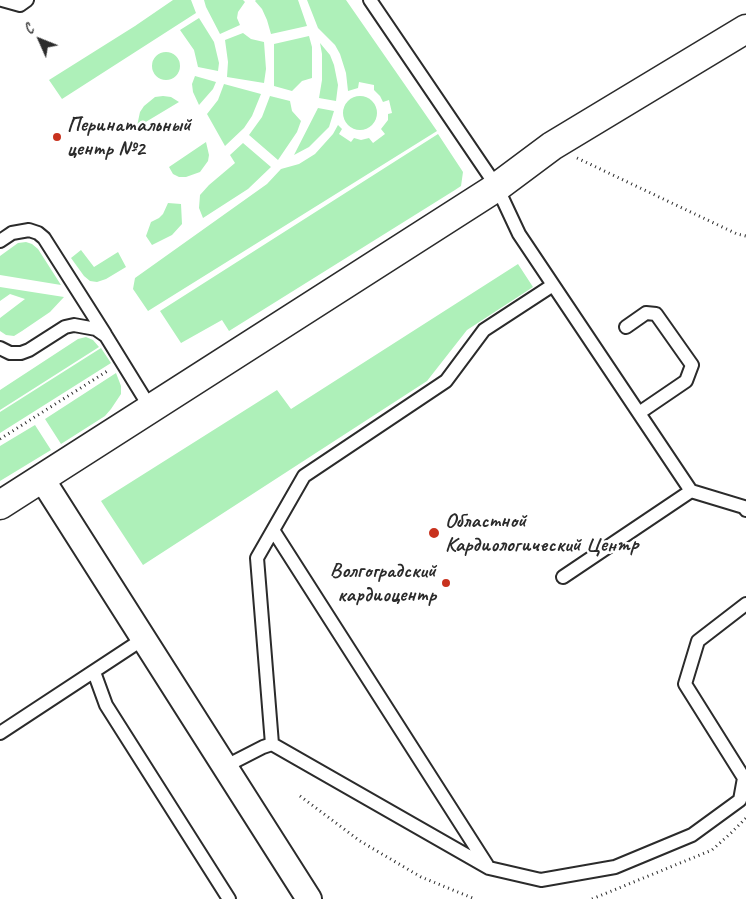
<!DOCTYPE html>
<meta charset="utf-8">
<style>
body{margin:0}
#map{position:relative;width:746px;height:899px;overflow:hidden;background:#fff;font-family:Caveat,sans-serif}
canvas{display:block}
.north{position:absolute;left:15px;top:15px;width:50px;height:50px;-webkit-text-stroke:4px #fff;paint-order:stroke;rotate:314deg;font-size:14px;font-weight:700;line-height:20px;text-align:center;color:#2b2b2b}
.north::after{content:'';display:block;margin:auto;width:18px;height:22px;background:#2b2b2b;clip-path:polygon(50% 0,100% 100%,50% 72%,0 100%)}
</style>
<div id="map">
<canvas width="746" height="899"></canvas>
<div class="north">С</div>
</div>
<script>
const g = document.querySelector('canvas').getContext('2d');
g.lineJoin = 'round';
function paint(path, color) { g.fillStyle = color; g.fill(path, 'evenodd'); }
const shape = rows => new Path2D(rows.map(r => 'M' + r).join(''));
function stroke(path, color, width, dash) { g.strokeStyle = color; g.lineWidth = width; g.lineCap = dash ? 'butt' : 'round'; g.setLineDash(dash || []); g.stroke(path); }
function label(font, color, halo, rows, align = 'center') {
  g.font = font + ' Caveat,sans-serif'; g.lineWidth = 5; g.setLineDash([]); g.textBaseline = 'middle'; g.strokeStyle = halo; g.fillStyle = color; for (const [text, x, y, turn = 0] of rows) {
    g.save(); g.translate(x, y); g.rotate((+turn || 0) * Math.PI / 180); g.textAlign = isNaN(turn) ? turn : align; if (halo) g.strokeText(text, 0, 0); g.fillText(text, 0, 0); g.restore();
  }
}
paint(shape([
 [173,0,191,0,196,13,62,99,49,80,135,26],
 [204,0,243,0,245,2,238,12,237,18,240,25,220,34,206,7],
 [256,0,298,0,307,26,271,34,267,20,262,9,255,1],
 [307,0,346,0,437,131,148,311,133,289,135,278,267,184,281,169,299,164,315,154,333,134,338,125,342,129,339,134,351,142,354,138,361,140,369,138,373,143,385,134,381,129,388,120,388,114,392,113,389,100,383,102,380,96,374,90,374,85,359,82,358,88,348,91,346,73,340,54,335,45,318,28],
 [199,18,214,42,219,63,218,71,198,67,194,50,180,30],
 [243,33,251,39,264,42,266,69,264,83,227,77,228,62,225,40],
 [309,36,312,47,312,78,302,81,292,91,274,86,274,44],
 [320,43,330,55,334,65,338,85,336,101,319,98,322,80,322,54],
 '152 66a14 14 0 1 1 28 0a14 14 0 1 1-28 0Z',
 [195,76,216,82,213,89,199,105,193,92,192,84],
 [224,84,261,94,252,116,244,128,225,146,207,114,218,100],
 '343 113a17 17 0 1 1 34 0a17 17 0 1 1-34 0Z',
 [163,96,171,97,179,102,144,123,137,126,140,112,144,106,155,97],
 [270,96,290,101,292,111,301,121,297,132,278,160,249,135,262,117],
 [318,108,334,111,329,127,309,147,294,155],
 [438,134,463,172,461,186,455,190,229,331,222,320,181,343,160,311],
 [206,142,209,155,208,161,200,172,186,177,179,177,173,174,169,167],
 [243,143,271,167,248,189,203,218,199,208,200,195,209,185,235,163,230,155],
 [168,203,181,204,182,224,172,235,152,245,146,236,151,222,159,218,163,214],
 [26,242,32,244,38,249,61,285,0,275,0,256,18,243],
 [81,250,94,267,118,252,126,267,106,279,97,282,90,281,84,276,71,258],
 [518,264,533,287,467,330,427,381,143,565,101,501,277,390,291,409],
 [0,287,64,297,50,312,22,331,14,336,6,335,0,331,0,318,25,299,10,294,0,301],
 [86,337,93,340,99,347,0,410,0,390,78,339],
 [101,348,111,363,0,433,0,412],
 [116,373,121,386,121,394,111,409,105,416,61,444,45,419],
 [35,425,51,450,0,481,0,446]
]), '#aef0b9');
const lane = shape([
 [2,0,20,5,27,0],
 [370,0,497,187,519,234,691,491,744,507,746,510],
 [0,241,12,233,29,230,38,233,44,238,105,334],
 [626,327,646,313,656,314,692,365,686,381,639,413],
 [0,348,10,353,21,353,29,350,65,327,74,325,96,329,106,336,151,409],
 [273,530,487,865],
 [563,577,691,491],
 [94,672,106,705,229,899],
 [0,733,143,639],
 [272,744,257,558,304,476,446,381,484,330,553,285],
 [224,767,263,747,272,744,489,868,541,880,615,867,692,835,740,800,744,778,685,684,698,641,746,604]
]);
const street = shape([
 [42,479,309,899]
]);
const secondary = shape([
 [0,505,497,187,552,146,746,29]
]);
stroke(lane, '#2b2b2b', 16);
stroke(street, '#2b2b2b', 28);
stroke(secondary, '#2b2b2b', 31);
stroke(shape([
 [577,158,737,234,746,236],
 [0,439,109,370],
 [300,796,360,841,421,877,475,899],
 [592,899,712,850,731,833,746,818]
]), '#2b2b2b', 3, [1, 4]);
stroke(lane, '#fff', 12);
stroke(street, '#fff', 24);
stroke(secondary, '#fff', 28);
for (const [x, y, r, color] of [
 [57,137,5,"#c8321e"],
 [434,533,6,"#c8321e"],
 [446,583,5,"#c8321e"]
]) { const dot = new Path2D(); dot.arc(x, y, r, 0, 2 * Math.PI); g.fillStyle = color; g.fill(dot); stroke(dot, '#fff', 2); }
label('bold 21px', '#2b2b2b', '#fff', [
 ["Перинатальный",67,125],
 ["центр №2",67,149],
 ["Областной",445,521],
 ["Кардиологический Центр",445,545],
 ["Волгоградский",436,571,"right"],
 ["кардиоцентр",436,595,"right"]
], 'left');
</script>
